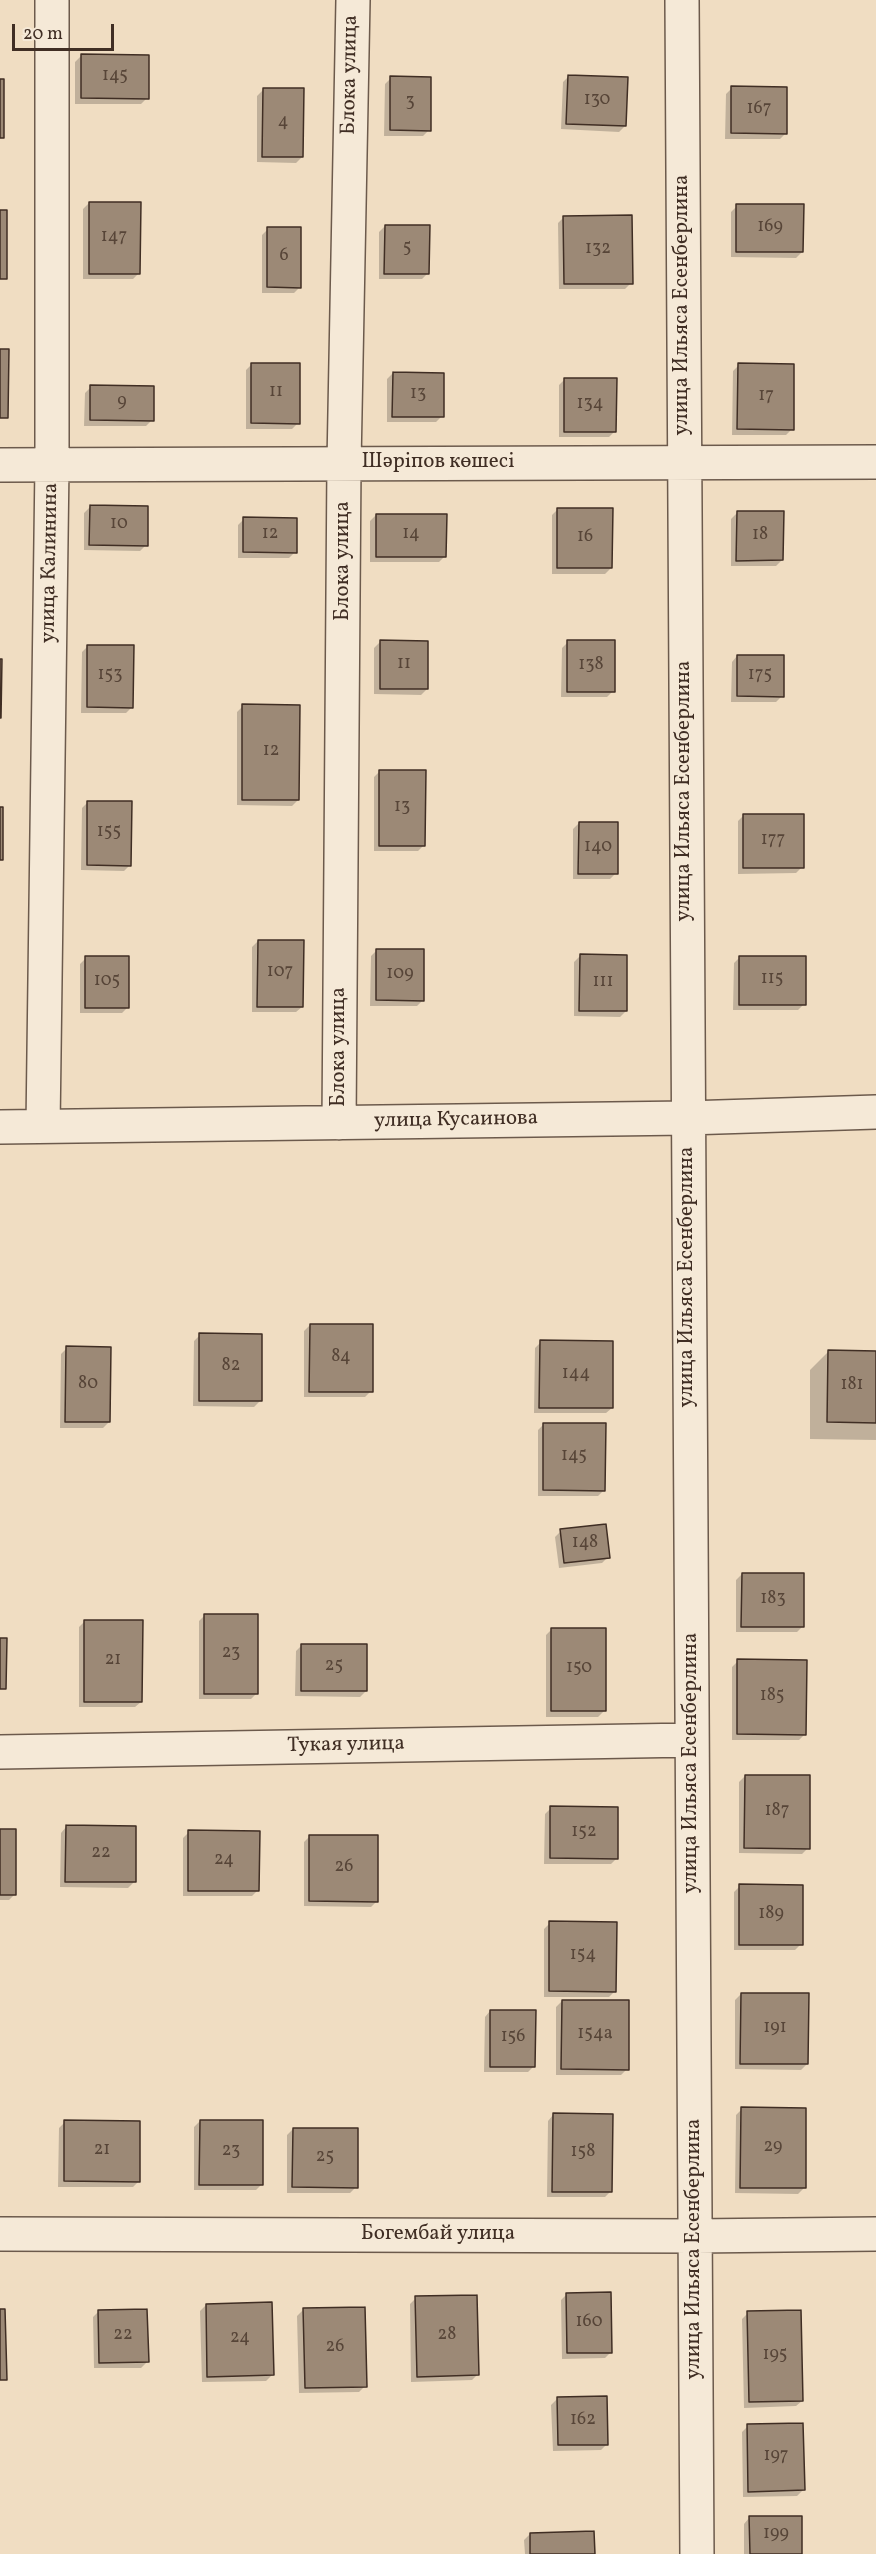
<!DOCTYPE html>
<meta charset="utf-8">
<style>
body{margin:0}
#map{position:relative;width:876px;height:2554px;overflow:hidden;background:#f0ddc2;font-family:Vollkorn,serif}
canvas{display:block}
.scale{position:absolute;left:12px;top:24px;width:102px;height:27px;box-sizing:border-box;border:3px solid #402e24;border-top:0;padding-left:8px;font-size:18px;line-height:21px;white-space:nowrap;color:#402e24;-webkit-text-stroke:4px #f5e9d7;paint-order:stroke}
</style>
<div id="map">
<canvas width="876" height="2554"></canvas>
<div class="scale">20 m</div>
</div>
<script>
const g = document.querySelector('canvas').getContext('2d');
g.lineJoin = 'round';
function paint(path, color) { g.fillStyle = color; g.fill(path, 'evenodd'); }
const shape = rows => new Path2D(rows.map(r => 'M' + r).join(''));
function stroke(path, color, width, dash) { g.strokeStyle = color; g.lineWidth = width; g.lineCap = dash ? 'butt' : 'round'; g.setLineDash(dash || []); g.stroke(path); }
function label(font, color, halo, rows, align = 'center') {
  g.font = font + ' Vollkorn,serif'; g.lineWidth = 4.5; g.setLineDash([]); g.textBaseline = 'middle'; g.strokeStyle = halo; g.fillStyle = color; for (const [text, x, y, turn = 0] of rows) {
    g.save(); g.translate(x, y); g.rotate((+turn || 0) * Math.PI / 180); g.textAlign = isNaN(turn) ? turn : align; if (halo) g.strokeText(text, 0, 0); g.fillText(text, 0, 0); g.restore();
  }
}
paint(shape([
 [81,56,147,98,141,104,75,104,75,62],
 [569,76,625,126,619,132,561,129,563,82],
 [391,78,429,130,423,136,384,136,385,84],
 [732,88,786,133,780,139,725,139,726,94],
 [263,90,302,157,296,163,257,162,257,96],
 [89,203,139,273,133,279,83,279,83,209],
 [737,206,802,252,796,258,731,257,731,212],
 [564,217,631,283,625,289,559,289,558,223],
 [385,226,428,273,422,279,379,279,379,232],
 [268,229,300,287,294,293,262,293,262,235],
 [252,364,298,423,292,429,246,429,246,370],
 [739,365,792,429,786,435,732,435,733,371],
 [393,373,442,416,436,422,387,422,387,379],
 [565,379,615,431,609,437,559,437,559,385],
 [91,387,152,420,146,426,84,426,85,393],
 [90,507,146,545,140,551,84,550,84,513],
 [558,509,611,568,605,574,552,574,552,515],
 [737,513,782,560,776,566,731,566,731,519],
 [376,515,445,556,439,562,370,562,370,521],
 [244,519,295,552,289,558,238,558,238,525],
 [380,642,427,689,421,695,374,694,374,648],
 [568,642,613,691,607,697,561,697,562,648],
 [88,646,132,707,126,713,81,713,82,652],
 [737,656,782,696,776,702,731,702,732,662],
 [243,706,298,800,292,806,237,805,237,712],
 [380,771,424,845,418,851,374,851,374,777],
 [88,802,130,865,124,871,81,870,82,808],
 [744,815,802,867,796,873,738,874,738,821],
 [579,823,616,873,610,879,573,879,573,829],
 [258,941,302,1007,296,1012,252,1012,252,947],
 [377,950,423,1000,417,1006,370,1006,371,956],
 [580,956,626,1011,620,1017,574,1016,574,962],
 [740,957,804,1004,798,1010,733,1010,734,963],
 [86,958,128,1007,122,1013,80,1013,80,964],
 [310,1325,371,1391,365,1397,304,1397,304,1331],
 [200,1335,260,1401,254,1407,193,1406,194,1341],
 [541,1342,612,1408,606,1413,534,1413,535,1348],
 [67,1348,109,1422,103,1428,60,1428,61,1354],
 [828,1352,876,1352,876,1440,810,1439,810,1370],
 [544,1424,604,1490,598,1496,538,1496,538,1430],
 [561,1531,608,1557,602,1563,559,1568,555,1537],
 [742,1574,803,1626,797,1632,736,1632,736,1580],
 [205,1615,257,1693,251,1699,199,1699,199,1621],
 [85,1621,141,1702,135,1707,79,1707,79,1627],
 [552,1629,604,1711,598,1717,546,1717,546,1635],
 [302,1645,366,1691,360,1697,295,1696,296,1651],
 [738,1661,805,1734,799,1740,732,1740,732,1667],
 [745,1776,808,1848,802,1854,739,1853,739,1782],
 [551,1808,617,1858,611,1864,544,1864,545,1814],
 [66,1827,134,1882,128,1888,60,1887,61,1833],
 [0,1831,15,1894,9,1900,0,1900],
 [189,1832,258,1890,252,1896,183,1896,183,1838],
 [310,1836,377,1901,371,1907,304,1906,304,1842],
 [740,1886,801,1944,795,1950,734,1950,734,1892],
 [550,1923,615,1991,609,1997,544,1997,544,1929],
 [741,1994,807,2064,801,2070,735,2069,735,2000],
 [562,2001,627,2069,621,2075,556,2075,556,2007],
 [490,2011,534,2066,528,2072,484,2072,485,2017],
 [742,2109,804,2188,798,2194,735,2193,736,2115],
 [553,2115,611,2191,605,2197,547,2197,548,2121],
 [200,2121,262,2184,256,2190,194,2190,194,2127],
 [65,2122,139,2181,133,2187,58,2187,59,2128],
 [293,2129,356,2187,350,2193,287,2193,287,2135],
 [567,2294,611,2352,605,2358,562,2359,561,2300],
 [416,2298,478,2374,472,2380,411,2382,410,2304],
 [206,2305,272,2375,266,2381,202,2382,200,2311],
 [303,2310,365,2386,359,2392,299,2393,297,2316],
 [99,2311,147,2362,141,2368,94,2368,93,2317],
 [748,2313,802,2401,796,2406,744,2408,742,2319],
 [557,2399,607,2444,601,2450,553,2451,551,2405],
 [748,2426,803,2490,797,2496,743,2497,742,2432],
 [749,2518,801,2554,744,2554,744,2524],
 [530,2534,593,2554,525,2554,524,2540]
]), '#0003');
const building = shape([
 [81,54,149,55,149,99,81,98,81,54],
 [568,75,628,77,626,126,566,124,568,75],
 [390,76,431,77,431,131,390,130,390,76],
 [0,79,4,79,4,138,0,138,0,79],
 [731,86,787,87,787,134,731,133,731,86],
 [263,88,304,88,303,157,262,157,263,88],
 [89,202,141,202,140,274,89,274,89,202],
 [736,204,804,204,803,252,736,252,736,204],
 [0,210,7,210,7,279,0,279,0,210],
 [632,215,633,284,564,284,563,216,632,215],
 [385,225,430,225,429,274,384,274,385,225],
 [267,227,301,227,301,288,267,287,267,227],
 [0,349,9,349,8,418,0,418,0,349],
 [251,363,300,363,300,424,251,423,251,363],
 [738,363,794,364,794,430,737,429,738,363],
 [393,372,444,373,444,417,392,417,393,372],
 [564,378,617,378,616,432,564,432,564,378],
 [90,385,154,386,154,421,90,420,90,385],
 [90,505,148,506,148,546,89,545,90,505],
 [557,508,613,508,612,568,557,568,557,508],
 [737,511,784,511,783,560,736,561,737,511],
 [376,514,447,514,446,557,376,557,376,514],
 [243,517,297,518,297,553,243,552,243,517],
 [380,640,428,641,428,689,380,689,380,640],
 [567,640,615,640,615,692,567,692,567,640],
 [87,645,134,645,133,708,87,707,87,645],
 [737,655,784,655,784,697,737,696,737,655],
 [0,659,2,659,1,718,0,718,0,659],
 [242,704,300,705,299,800,242,800,242,704],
 [379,770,426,770,425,846,379,846,379,770],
 [87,801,132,801,131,866,87,865,87,801],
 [0,807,3,807,3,860,0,860,0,807],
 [743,814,804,814,804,868,743,868,743,814],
 [579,822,618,822,618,874,578,874,579,822],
 [258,940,304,940,303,1007,257,1007,258,940],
 [376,949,424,949,424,1001,376,1000,376,949],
 [580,954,627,955,627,1011,579,1011,580,954],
 [85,956,129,956,129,1008,85,1008,85,956],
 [739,956,806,956,806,1005,739,1005,739,956],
 [310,1324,373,1324,373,1392,309,1392,310,1324],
 [199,1333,262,1334,262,1401,199,1401,199,1333],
 [540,1340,613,1341,613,1408,539,1408,540,1340],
 [66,1346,111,1347,110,1422,65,1422,66,1346],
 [828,1350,876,1351,876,1423,827,1422,828,1350],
 [543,1423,606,1423,605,1491,543,1490,543,1423],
 [606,1524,610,1558,564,1563,560,1529,606,1524],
 [742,1573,804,1573,804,1627,741,1627,742,1573],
 [204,1614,258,1614,258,1694,204,1694,204,1614],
 [84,1620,143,1620,142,1702,84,1702,84,1620],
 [551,1628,606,1628,606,1711,551,1711,551,1628],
 [0,1638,7,1638,6,1689,0,1689,0,1638],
 [301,1644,367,1644,367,1691,301,1691,301,1644],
 [737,1659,807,1660,806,1735,737,1734,737,1659],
 [745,1775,810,1775,810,1849,744,1848,745,1775],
 [550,1806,618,1807,618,1859,550,1858,550,1806],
 [66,1825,136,1826,136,1882,65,1882,66,1825],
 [0,1829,16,1829,16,1895,0,1895,0,1829],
 [188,1830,260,1831,259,1891,188,1891,188,1830],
 [309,1835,378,1835,378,1902,309,1901,309,1835],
 [739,1884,803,1885,803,1945,739,1945,739,1884],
 [549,1921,617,1922,616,1992,549,1991,549,1921],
 [741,1993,809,1993,808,2064,740,2064,741,1993],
 [562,2000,629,2000,629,2070,561,2069,562,2000],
 [490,2010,536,2010,535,2067,490,2067,490,2010],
 [741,2107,806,2108,806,2188,740,2188,741,2107],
 [553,2113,613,2114,612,2192,552,2192,553,2113],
 [64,2120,140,2121,140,2182,64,2181,64,2120],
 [200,2120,263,2120,263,2185,199,2185,200,2120],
 [293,2128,358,2128,358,2188,292,2187,293,2128],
 [611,2292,612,2353,567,2353,566,2293,611,2292],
 [477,2295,479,2375,417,2377,415,2296,477,2295],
 [272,2302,274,2375,207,2377,206,2304,272,2302],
 [365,2307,367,2387,305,2388,303,2308,365,2307],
 [0,2309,5,2309,7,2380,0,2380,0,2309],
 [147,2309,149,2362,99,2363,98,2310,147,2309],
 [801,2310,803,2401,749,2402,747,2311,801,2310],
 [607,2396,608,2445,558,2445,557,2397,607,2396],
 [803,2423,805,2490,748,2492,747,2424,803,2423],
 [749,2516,802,2516,802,2554,750,2554,749,2516],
 [594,2531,595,2554,530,2554,530,2533,594,2531]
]);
paint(building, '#9c8976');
stroke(building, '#402e24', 1.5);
const minor = shape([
 [682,0,697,2554],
 [0,465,876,462],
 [339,1123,344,463,353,0],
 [43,1126,52,465,52,0],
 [0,1127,687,1118,876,1112],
 [0,1752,691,1740],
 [0,2234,695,2236,876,2234]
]);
stroke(minor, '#6c5a4c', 36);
stroke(minor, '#f5e9d7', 33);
label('18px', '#574538', null, [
 ["145",115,77],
 ["130",597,101],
 ["3",410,103],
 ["167",759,110],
 ["4",283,123],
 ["169",770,228],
 ["147",114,238],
 ["5",407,249],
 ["132",598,250],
 ["6",284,257],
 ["11",276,393],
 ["13",418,395],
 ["17",766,397],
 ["9",122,403],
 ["134",590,405],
 ["10",119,525],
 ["12",270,535],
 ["14",411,535],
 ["18",760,536],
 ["16",585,538],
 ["11",404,665],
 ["138",591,666],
 ["153",110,676],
 ["175",760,676],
 ["12",271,752],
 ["13",402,808],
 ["155",109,833],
 ["177",773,841],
 ["140",598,848],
 ["107",280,973],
 ["109",400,975],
 ["115",772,980],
 ["105",107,982],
 ["111",603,983],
 ["84",341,1358],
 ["82",231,1367],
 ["144",576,1375],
 ["80",88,1385],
 ["181",852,1386],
 ["145",574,1457],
 ["148",585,1544],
 ["183",773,1600],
 ["23",231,1654],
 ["21",113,1661],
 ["25",334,1667],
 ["150",579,1669],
 ["185",772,1697],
 ["187",777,1812],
 ["152",584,1833],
 ["22",101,1854],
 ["24",224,1861],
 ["26",344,1868],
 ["189",771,1915],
 ["154",583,1956],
 ["191",775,2029],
 ["154а",595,2035],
 ["156",513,2038],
 ["29",773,2148],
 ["21",102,2151],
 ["23",231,2152],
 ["158",583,2153],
 ["25",325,2158],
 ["160",589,2323],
 ["22",123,2336],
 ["28",447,2336],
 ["24",240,2339],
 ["26",335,2348],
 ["195",775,2356],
 ["162",583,2421],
 ["197",776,2457],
 ["199",776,2535]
]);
label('21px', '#402e24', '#f5e9d7', [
 ["Блока улица",351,75,-89],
 ["улица Ильяса Есенберлина",683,305,-90],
 ["Шәріпов көшесі",438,463],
 ["Блока улица",344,561,-90],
 ["улица Калинина",51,563,-89],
 ["улица Ильяса Есенберлина",685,791,-90],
 ["Блока улица",340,1047,-90],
 ["улица Кусаинова",456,1121,-1],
 ["улица Ильяса Есенберлина",688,1277,-90],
 ["Тукая улица",346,1746,-1],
 ["улица Ильяса Есенберлина",692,1763,-90],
 ["Богембай улица",438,2235],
 ["улица Ильяса Есенберлина",695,2249,-90]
]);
</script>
